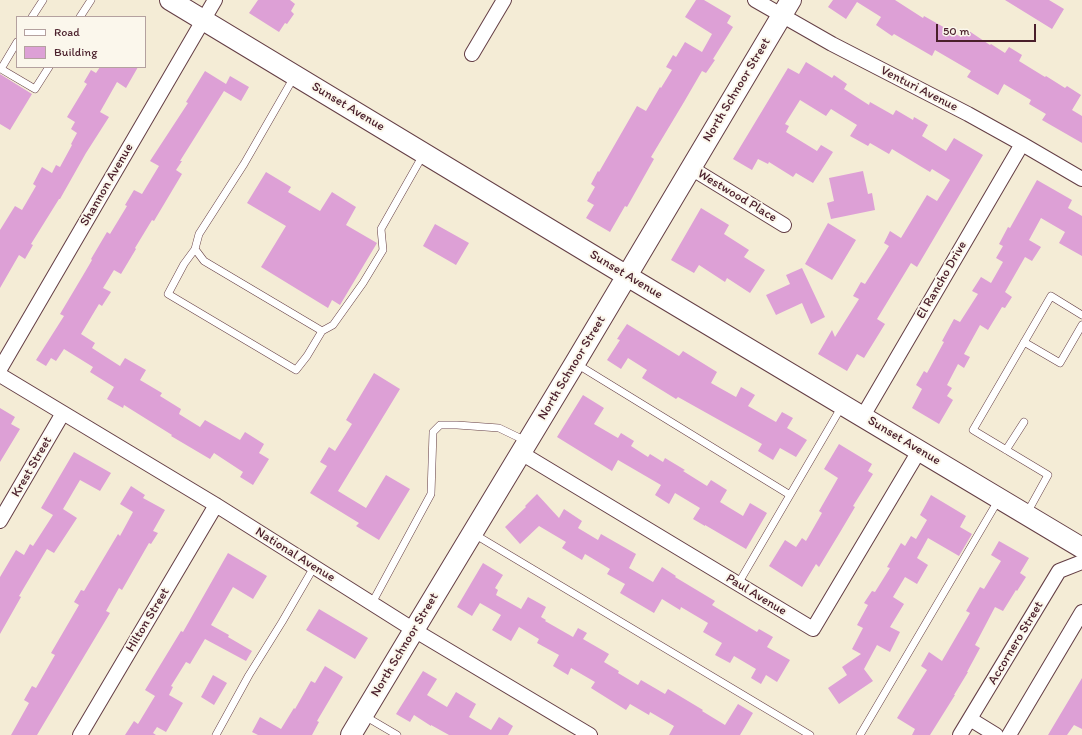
<!DOCTYPE html>
<style>
body{margin:0}
#map{position:relative;width:1082px;height:735px;overflow:hidden;background:#f4ecd6;font-family:Itim,sans-serif}
canvas{display:block}
.legend{position:absolute;left:16px;top:16px;width:130px;height:52px;box-sizing:border-box;background:#fbf7ec;border:1px solid #b4a19f;margin:0;padding:5px 7px;list-style:none;font-size:12px;color:#4a1f2b}
.legend li{display:flex;align-items:center;gap:8px;height:20px}
.legend b{width:20px;border:1px solid #b4a19f}
.scale{position:absolute;left:936px;top:24px;width:100px;height:18px;box-sizing:border-box;border:2px solid #4a1f2b;border-top:0;padding-left:5px;font-size:12px;line-height:14px;white-space:nowrap;color:#4a1f2b;-webkit-text-stroke:3px #fbf7ec;paint-order:stroke}
</style>
<div id="map">
<canvas width="1082" height="735"></canvas>
<ul class="legend">
<li><b style="height:5px;background:#fff"></b>Road</li>
<li><b style="height:11px;background:#dda0d6"></b>Building</li>
</ul>
<div class="scale">50 m</div>
</div>
<script>
const g = document.querySelector('canvas').getContext('2d');
g.lineJoin = 'round';
function paint(path, color) { g.fillStyle = color; g.fill(path, 'evenodd'); }
const shape = rows => new Path2D(rows.map(r => 'M' + r).join(''));
function stroke(path, color, width, dash) { g.strokeStyle = color; g.lineWidth = width; g.lineCap = dash ? 'butt' : 'round'; g.setLineDash(dash || []); g.stroke(path); }
function label(font, color, halo, rows, align = 'center') {
  g.font = font + ' Itim,sans-serif'; g.lineWidth = 4; g.setLineDash([]); g.textBaseline = 'middle'; g.strokeStyle = halo; g.fillStyle = color; for (const [text, x, y, turn = 0] of rows) {
    g.save(); g.translate(x, y); g.rotate((+turn || 0) * Math.PI / 180); g.textAlign = isNaN(turn) ? turn : align; if (halo) g.strokeText(text, 0, 0); g.fillText(text, 0, 0); g.restore();
  }
}
paint(shape([
 [258,0,290,0,295,4,291,11,294,14,287,24,285,23,279,32,249,13],
 [696,0,704,0,731,16,727,23,733,27,713,59,715,60,706,73,702,71,684,102,651,157,654,159,627,207,625,206,610,232,586,218,594,205,587,201,595,187,591,184,598,171,599,172,637,106,646,111,660,87,661,88,672,70,666,67,673,55,676,57,685,42,702,52,712,34,685,17],
 [833,0,895,0,923,18,924,16,961,37,966,29,990,45,991,44,1005,53,1009,47,1022,55,1019,61,1045,77,1046,76,1065,88,1067,86,1081,95,1072,110,1082,116,1082,143,1042,120,1046,114,1029,104,1031,100,1004,84,998,95,967,77,971,71,935,50,932,56,894,34,892,36,876,25,881,17,857,2,846,19,828,7],
 [1005,0,1049,0,1064,9,1052,29],
 [806,62,832,78,834,75,847,84,844,89,869,105,870,102,893,115,896,110,913,120,914,117,928,125,922,136,946,151,954,138,983,155,917,267,911,263,877,319,885,324,864,358,857,354,847,371,818,354,832,330,835,337,859,299,853,296,861,282,865,284,889,246,884,243,890,231,901,238,927,195,937,201,950,180,932,169,930,172,892,149,889,154,870,143,868,146,850,136,857,125,831,109,826,116,800,100,785,124,789,126,786,132,817,151,821,145,833,152,813,183,796,173,793,177,769,162,768,164,758,159,752,170,733,159,788,68,799,74],
 [100,67,138,67,126,88,117,82,100,112,109,117,86,153,60,199,59,199,31,244,33,245,25,259,19,255,0,288,0,230,15,206,22,210,36,186,33,184,42,167,52,173,56,165,60,167,72,145,71,144,77,133,71,129,75,122,67,117,87,84,84,82,91,70,96,73],
 [205,71,226,84,230,76,249,87,241,101,224,91,180,161,182,161,176,170,182,174,154,221,152,220,135,248,136,249,121,274,114,270,103,288,111,292,102,306,99,304,81,334,95,343,92,348,120,366,125,358,146,370,140,380,162,393,160,396,181,409,179,414,200,427,205,420,240,440,245,432,264,444,259,453,269,459,253,485,240,477,243,472,214,453,210,459,171,436,172,435,124,405,123,408,107,399,114,387,90,372,93,367,64,349,56,361,51,358,46,366,36,360,64,316,60,314,85,272,92,260,91,259,107,232,110,234,127,206,125,205,134,190,142,194,159,166,150,161,188,103,186,102],
 [0,74,32,94,10,130,0,124],
 [863,171,868,194,872,193,875,210,831,219,827,203,834,201,829,178],
 [266,172,291,187,288,192,320,211,332,192,356,207,346,225,377,243,340,305,332,300,328,308,261,267,286,226,247,203],
 [1037,180,1072,200,1068,208,1082,216,1082,256,1059,243,1065,232,1041,218,1029,240,1041,247,1032,261,1025,257,1005,292,1012,297,1005,308,1002,307,988,330,980,325,964,354,970,357,964,368,958,364,947,385,952,388,947,396,953,400,939,424,912,408,922,389,916,385,924,371,927,373,944,342,942,341,954,319,960,322,978,294,972,291,981,277,991,283,1003,262,996,258,1003,246,999,244,1008,227,1010,228],
 [701,208,729,225,724,234,749,250,744,257,765,270,750,293,727,278,725,282,699,265,694,273,671,260],
 [828,223,856,240,832,280,805,264],
 [435,224,469,243,456,265,423,246],
 [802,268,825,317,811,324,802,303,776,315,766,295,790,284,786,275],
 [627,324,679,356,683,351,717,372,711,383,736,397,741,387,755,395,748,406,776,422,782,412,793,418,787,428,807,440,796,457,780,448,773,460,758,451,762,444,678,397,676,399,642,378,647,370,628,358,621,369,607,360,620,340,617,339],
 [374,373,400,389,338,491,366,508,386,475,410,489,379,540,356,526,359,523,310,493,327,466,320,462,329,447,335,451,352,424,346,420],
 [583,395,604,408,594,424,618,438,621,433,634,441,631,446,648,457,650,454,663,462,665,458,685,470,683,471,707,486,711,480,727,490,720,502,743,516,750,503,767,513,746,549,705,525,705,526,693,519,700,508,675,493,669,504,655,495,661,485,618,460,612,471,557,437],
 [0,408,15,417,11,424,20,429,0,462],
 [839,444,872,464,868,471,873,474,853,506,855,507,839,534,819,567,816,564,802,587,769,566,785,540,796,547,802,538,806,541,822,513,819,511,838,478,824,469],
 [74,452,111,473,100,491,80,480,63,509,77,518,54,553,47,549,19,596,21,597,0,634,0,577,16,550,24,555,30,544,33,546,53,515,41,508],
 [131,486,145,495,143,498,165,510,153,531,158,533,151,544,149,543,122,590,119,588,106,611,110,613,37,735,11,735,29,703,24,700,32,686,36,688,55,655,51,653,79,605,74,602,81,590,84,591,118,534,120,536,133,512,120,504],
 [537,494,559,518,564,509,582,521,578,528,598,540,601,534,636,554,629,568,653,582,662,567,676,576,675,577,715,601,712,605,757,632,759,629,773,637,767,647,790,660,777,682,766,675,761,684,751,678,756,669,734,656,730,663,715,655,722,643,703,632,708,623,681,607,680,610,662,599,654,613,620,593,625,584,607,574,610,569,585,554,582,560,562,548,566,542,539,526,520,544,505,527,526,507,525,506],
 [931,495,966,516,960,527,972,534,959,556,928,538,917,558,928,565,917,584,905,577,893,597,904,604,890,627,900,632,890,652,877,645,864,669,873,681,839,704,828,688,847,675,842,667,861,654,852,649,863,628,857,625,868,605,864,603,872,591,875,592,890,568,887,567,901,543,905,546,911,536,916,539,927,520,920,515],
 [999,541,1029,558,1020,573,1026,577,1017,591,1016,590,1003,611,995,607,975,645,980,648,967,672,968,672,954,695,955,695,930,735,912,735,915,729,897,718,927,670,921,666,929,652,942,661,970,613,966,611,980,587,984,589,1001,561,991,555],
 [228,553,267,576,253,599,233,587,211,625,229,635,228,637,252,651,246,661,205,639,190,664,186,662,171,686,173,687,169,695,183,703,166,732,157,727,153,733,156,735,125,735,134,721,138,724,155,696,145,690,181,631,183,632],
 [483,563,503,575,495,588,498,590,496,595,521,609,528,597,546,607,541,617,546,620,545,621,573,637,578,628,587,633,583,639,609,654,604,662,619,671,618,673,638,685,641,680,665,694,668,689,703,710,702,711,725,725,738,704,753,713,740,735,741,735,669,735,674,726,650,712,649,715,630,704,626,710,591,688,595,682,571,668,568,675,553,666,559,655,537,643,539,639,519,627,511,641,492,630,501,615,480,603,472,616,457,607],
 [319,609,368,638,355,659,306,630],
 [325,666,343,677,317,721,319,722,312,735,258,735,252,732,260,717,281,729,294,708,295,709,311,681,315,683],
 [423,671,437,679,427,695,447,707,456,692,476,704,469,717,491,730,499,717,513,726,508,735,449,735,431,725,431,726,414,715,410,722,396,714],
 [213,675,227,683,214,705,201,697],
 [1082,678,1082,729,1074,725,1067,735,1048,735]
]), '#dda0d6');
const lane = shape([
 [32,17,43,0],
 [80,17,91,0],
 [17,42,1,69,35,89,49,67],
 [294,77,244,164,199,234,195,249,204,261,322,331,333,325,363,283,383,250,381,229,423,155],
 [195,249,184,264,168,294,296,370,307,356,322,331],
 [1024,342,1060,363,1082,325],
 [575,363,790,495],
 [1006,450,1024,422],
 [1027,513,1048,475,973,430,1051,296,1082,315],
 [474,534,810,735],
 [738,584,842,406],
 [372,603,431,494,433,432,440,425,457,425,499,428,526,441],
 [363,715,397,735],
 [216,735,249,675,282,622,314,567],
 [860,735,999,499]
]);
const street = shape([
 [755,0,832,44,968,114,1022,144,1082,179],
 [472,54,504,0],
 [691,168,784,225],
 [0,369,215,0],
 [0,375,216,505,414,630,590,735],
 [863,416,1022,144],
 [521,453,813,629,919,451],
 [0,521,63,413],
 [970,719,996,735],
 [80,735,216,505],
 [960,735,1059,571,1082,562],
 [1009,735,1082,612]
]);
const secondary = shape([
 [170,0,627,276,1082,548],
 [351,735,414,630,575,363,791,0]
]);
stroke(lane, '#643e45', 8);
stroke(street, '#643e45', 16);
stroke(secondary, '#643e45', 22);
stroke(lane, '#fff', 7);
stroke(street, '#fff', 14);
stroke(secondary, '#fff', 20);
label('13px', '#4a1f2b', '#fbf7ec', [
 ["Venturi Avenue",919,89,27],
 ["North Schnoor Street",737,90,-59],
 ["Sunset Avenue",348,107,31],
 ["Shannon Avenue",107,185,-60],
 ["Westwood Place",737,196,31],
 ["Sunset Avenue",626,275,31],
 ["El Rancho Drive",942,280,-60],
 ["North Schnoor Street",572,368,-59],
 ["Sunset Avenue",904,441,31],
 ["Krest Street",32,467,-60],
 ["National Avenue",295,555,32],
 ["Paul Avenue",756,595,31],
 ["Hilton Street",148,620,-59],
 ["Accornero Street",1016,643,-59],
 ["North Schnoor Street",405,645,-59]
]);
</script>
